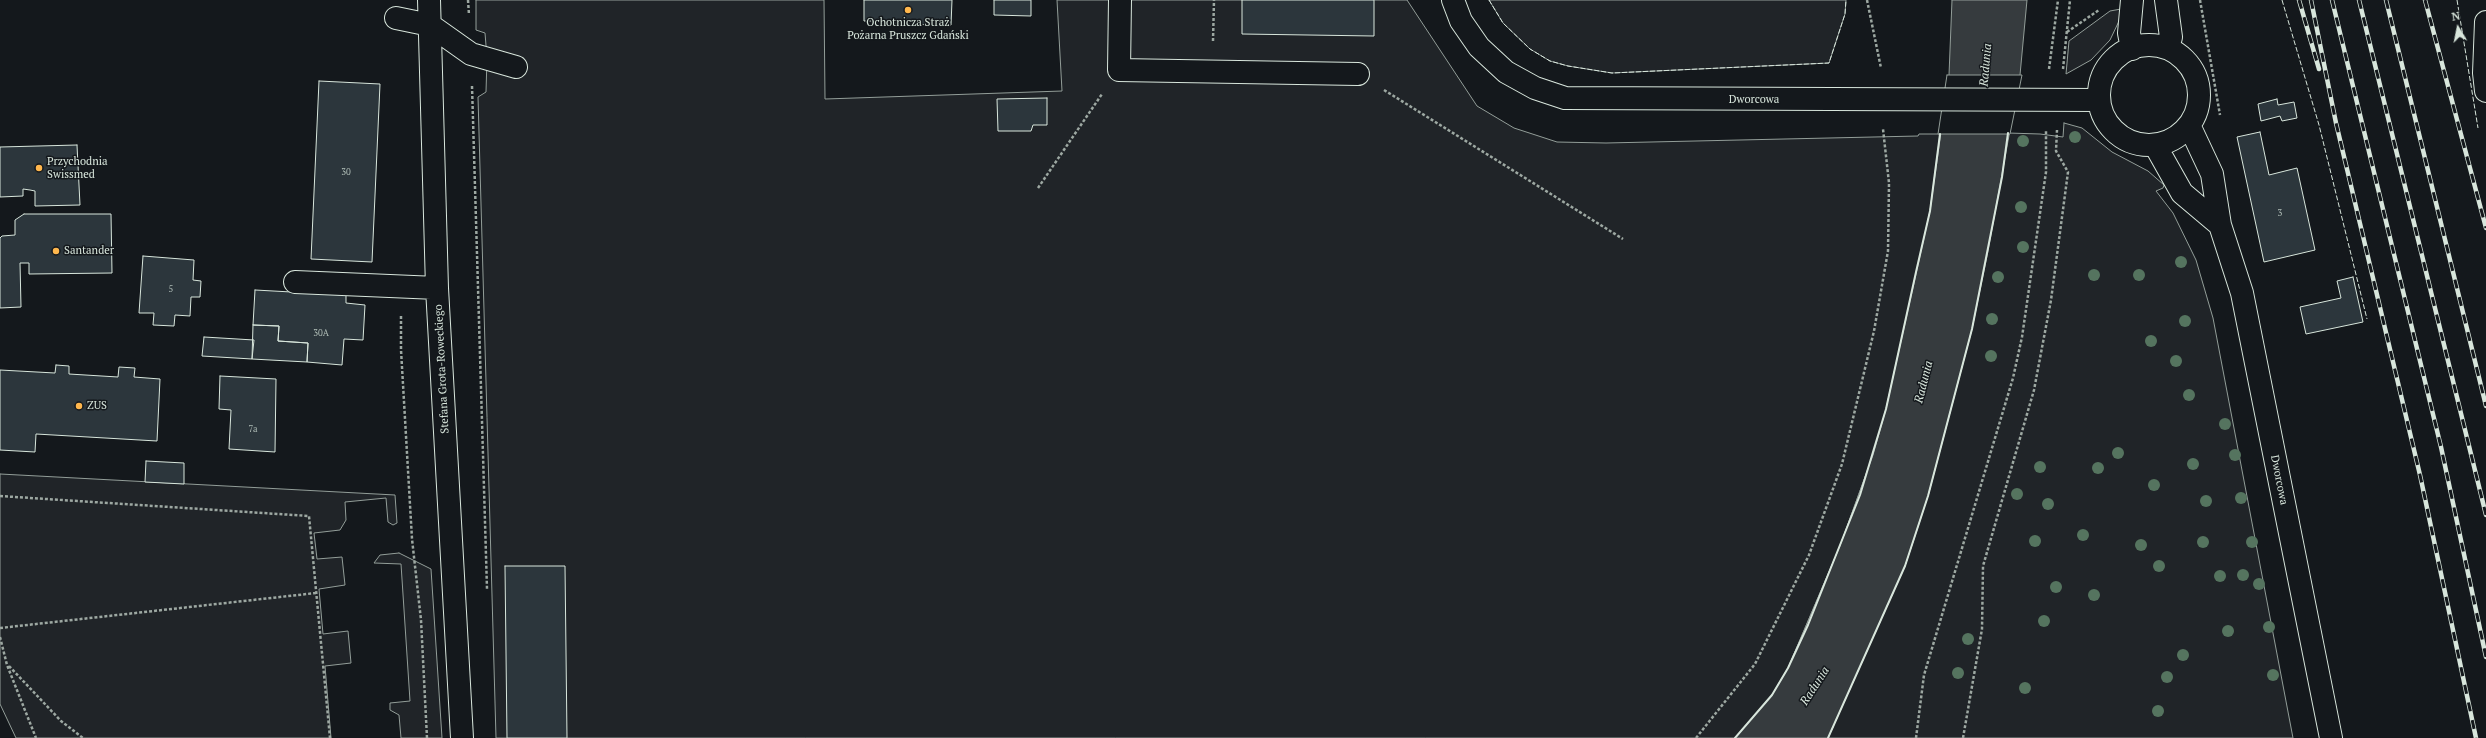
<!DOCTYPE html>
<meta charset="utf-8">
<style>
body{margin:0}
#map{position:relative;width:2486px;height:738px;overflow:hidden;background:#14181c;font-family:"PT Serif",serif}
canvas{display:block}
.north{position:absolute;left:2438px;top:8px;width:40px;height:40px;-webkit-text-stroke:3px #14181c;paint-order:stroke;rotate:350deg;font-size:11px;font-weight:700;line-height:16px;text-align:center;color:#d8e6dc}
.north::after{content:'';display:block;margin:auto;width:14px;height:18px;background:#d8e6dc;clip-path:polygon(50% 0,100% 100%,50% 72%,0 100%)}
</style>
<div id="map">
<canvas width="2486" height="738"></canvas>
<div class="north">N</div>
</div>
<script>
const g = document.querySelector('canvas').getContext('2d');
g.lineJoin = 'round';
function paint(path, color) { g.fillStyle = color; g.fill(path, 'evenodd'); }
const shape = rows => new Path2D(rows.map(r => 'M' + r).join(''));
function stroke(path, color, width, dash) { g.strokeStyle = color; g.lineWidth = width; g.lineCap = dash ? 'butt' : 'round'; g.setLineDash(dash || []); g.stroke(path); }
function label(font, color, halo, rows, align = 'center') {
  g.font = font + ' "PT Serif",serif'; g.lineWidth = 3; g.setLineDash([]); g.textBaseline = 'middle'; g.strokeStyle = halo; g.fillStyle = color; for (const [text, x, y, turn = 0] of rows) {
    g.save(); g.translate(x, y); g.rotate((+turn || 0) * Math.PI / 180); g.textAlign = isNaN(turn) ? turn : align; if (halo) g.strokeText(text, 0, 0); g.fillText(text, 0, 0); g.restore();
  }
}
const green = shape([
 [476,0,824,0,825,99,1062,91,1057,0,1407,0,1477,106,1514,128,1557,142,1606,143,1918,136,1919,134,1940,134,1930,211,1886,409,1873,455,1840,546,1788,668,1772,695,1735,738,496,738,478,97,486,92,487,58,485,33,476,30,476,0],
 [1489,0,1846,0,1845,14,1829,63,1612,73,1568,66,1550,61,1530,49,1503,23,1489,0],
 [2121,9,2120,19,2110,40,2091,60,2066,74,2069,41,2110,11,2121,9],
 [2064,123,2082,128,2112,152,2148,171,2164,185,2163,188,2156,191,2173,213,2196,260,2213,318,2293,738,1828,738,1905,566,1928,496,1972,329,2002,177,2008,133,2040,134,2063,137,2064,123],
 [0,474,395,495,397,523,393,525,388,522,386,498,345,502,346,520,340,530,314,533,317,559,342,557,345,585,319,589,323,634,348,631,351,663,325,666,331,738,16,738,0,704,0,474],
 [399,553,431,569,442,738,401,738,399,715,390,710,390,703,410,701,401,564,374,563,380,555,399,553]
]);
paint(green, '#202428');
stroke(green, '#939e99', 1);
const water = shape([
 [1952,0,2027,0,2020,75,1988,251,1972,329,1928,496,1905,566,1828,738,1735,738,1772,695,1788,668,1840,546,1873,455,1886,409,1930,211,1949,75,1952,0]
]);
paint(water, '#363b3e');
stroke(water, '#939e99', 1);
const pier = shape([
 [1947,75,2022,75,2010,134,1938,134,1947,75]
]);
paint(pier, '#14181c');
stroke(pier, '#939e99', 1);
const building = shape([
 [864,0,952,0,951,25,883,24,883,21,864,21,864,0],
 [994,0,1031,0,1031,16,994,15,994,0],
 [1242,0,1374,0,1374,36,1242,34,1242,0],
 [319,81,380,84,372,262,311,259,319,81],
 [1047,98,1047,125,1033,125,1031,131,998,131,997,99,1047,98],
 [2277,99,2278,105,2294,102,2297,118,2282,121,2280,116,2261,121,2258,104,2277,99],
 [2260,132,2269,175,2297,168,2315,250,2264,262,2237,137,2260,132],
 [77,145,80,205,35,206,35,191,30,190,23,189,23,196,0,197,0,147,77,145],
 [24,214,111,214,112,273,29,274,29,263,20,263,21,307,0,308,0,238,2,236,15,235,15,220,24,214],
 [143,256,194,260,193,280,201,281,200,297,191,297,190,316,175,315,174,326,153,325,154,313,139,313,143,256],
 [2353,277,2363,322,2306,334,2300,307,2341,298,2337,281,2353,277],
 [255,290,346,295,346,303,365,305,363,340,344,339,342,365,307,362,308,343,278,341,279,326,253,325,255,290],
 [253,325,279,326,278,341,308,343,307,362,252,359,253,325],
 [204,337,254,340,252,359,202,356,204,337],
 [56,365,69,366,69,374,118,377,119,367,135,368,134,377,160,379,157,441,36,434,35,452,0,450,0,370,55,373,56,365],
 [220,376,276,379,275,452,229,449,231,410,219,409,220,376],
 [146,461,184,463,184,484,145,482,146,461],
 [505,566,565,566,567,738,507,738,505,566]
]);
paint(building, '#2c363c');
stroke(building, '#d8e6dc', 1);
const minor = shape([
 [429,0,437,288,462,738],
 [1120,0,1119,70,1358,74],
 [1453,0,1461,21,1479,47,1506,72,1535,88,1565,98,2099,100],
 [2166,0,2171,37,2168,48],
 [396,18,430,25,471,54,516,67],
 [2486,22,2484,73,2486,91],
 '2099 95a50 50 0 1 1 100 0a50 50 0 1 1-100 0Z',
 [2132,49,2129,33,2132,0],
 [2189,125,2212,174,2220,225,2242,293,2331,738],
 [2155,145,2182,193,2220,225],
 [295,282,437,288]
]);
stroke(minor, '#d8e6dc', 24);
stroke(shape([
 [468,0,469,15],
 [1867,0,1881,68],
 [2200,0,2220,115],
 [2067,32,2099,10],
 [1213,41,1214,0],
 [2049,69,2058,0],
 [2063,69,2070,0],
 [472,86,487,589],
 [1384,90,1623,239],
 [1038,188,1102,94],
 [401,316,401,350,412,539,421,620,427,738],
 [0,496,309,516,330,738],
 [0,628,316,593],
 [0,637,7,665,36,738],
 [9,666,61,721,83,738],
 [1696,738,1755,664,1809,555,1842,464,1874,331,1888,251,1889,183,1883,129],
 [1916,738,1924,675,2013,378,2022,337,2046,172,2046,130],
 [1963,738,1982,629,1983,566,2034,390,2051,300,2068,172,2056,151,2057,130]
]), '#9da8a2', 2.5, [3, 2]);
stroke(minor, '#14181c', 22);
const rail = shape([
 [2299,0,2319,69],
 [2311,0,2336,123,2420,475,2476,738],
 [2332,0,2441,447,2486,657],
 [2359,0,2486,515],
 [2386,0,2486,406],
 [2425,0,2486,228]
]);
stroke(rail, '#d8e6dc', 4.5);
stroke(rail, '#14181c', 3, [9]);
stroke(shape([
 [1489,0,1503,23,1530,49,1550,61,1568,66,1612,73,1829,63,1845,14,1846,0],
 [2282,0,2319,125,2367,319],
 [2457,0,2478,128]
]), '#d8e6dc', 1, [5, 2]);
stroke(shape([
 [1735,738,1772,695,1788,668,1808,625,1860,495,1886,409,1916,272,1930,211,1940,134],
 [1828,738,1905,566,1928,496,1972,329,2002,177,2008,133]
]), '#d8e6dc', 2);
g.fillStyle = '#55745f';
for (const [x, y] of [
 [2075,137],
 [2023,141],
 [2021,207],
 [2023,247],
 [2181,262],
 [2094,275],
 [2139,275],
 [1998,277],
 [1992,319],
 [2185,321],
 [2151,341],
 [1991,356],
 [2176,361],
 [2189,395],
 [2225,424],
 [2118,453],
 [2235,455],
 [2193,464],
 [2040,467],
 [2098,468],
 [2154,485],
 [2017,494],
 [2241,498],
 [2206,501],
 [2048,504],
 [2083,535],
 [2035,541],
 [2203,542],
 [2252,542],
 [2141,545],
 [2159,566],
 [2243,575],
 [2220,576],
 [2259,584],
 [2056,587],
 [2094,595],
 [2044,621],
 [2269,627],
 [2228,631],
 [1968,639],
 [2183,655],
 [1958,673],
 [2273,675],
 [2167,677],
 [2025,688],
 [2158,711]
]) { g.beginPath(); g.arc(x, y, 6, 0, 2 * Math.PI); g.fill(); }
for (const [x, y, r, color] of [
 [908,10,4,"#ffb74d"],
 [39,168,4,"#ffb74d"],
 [56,251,4,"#ffb74d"],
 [79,406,4,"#ffb74d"]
]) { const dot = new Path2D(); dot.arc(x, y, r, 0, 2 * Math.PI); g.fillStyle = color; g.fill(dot); stroke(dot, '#14181c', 1.5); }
label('9px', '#adbab4', null, [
 ["30",346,172],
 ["3",2280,213],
 ["5",171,289],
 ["30A",321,333],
 ["7a",253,429]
]);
label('11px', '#d8e6dc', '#14181c', [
 ["Ochotnicza Straż",908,23,"center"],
 ["Pożarna Pruszcz Gdański",908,36,"center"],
 ["Przychodnia",47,162],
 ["Swissmed",47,175],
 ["Santander",64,251],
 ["ZUS",87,406]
], 'left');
label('11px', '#d8e6dc', '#14181c', [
 ["Dworcowa",1754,100],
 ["Stefana Grota-Roweckiego",442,369,-93],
 ["Dworcowa",2279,480,79]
]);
label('italic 12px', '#d8e6dc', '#14181c', [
 ["Radunia",1986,65,-85],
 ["Radunia",1924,382,-76],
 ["Radunia",1815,686,-57]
]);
</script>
